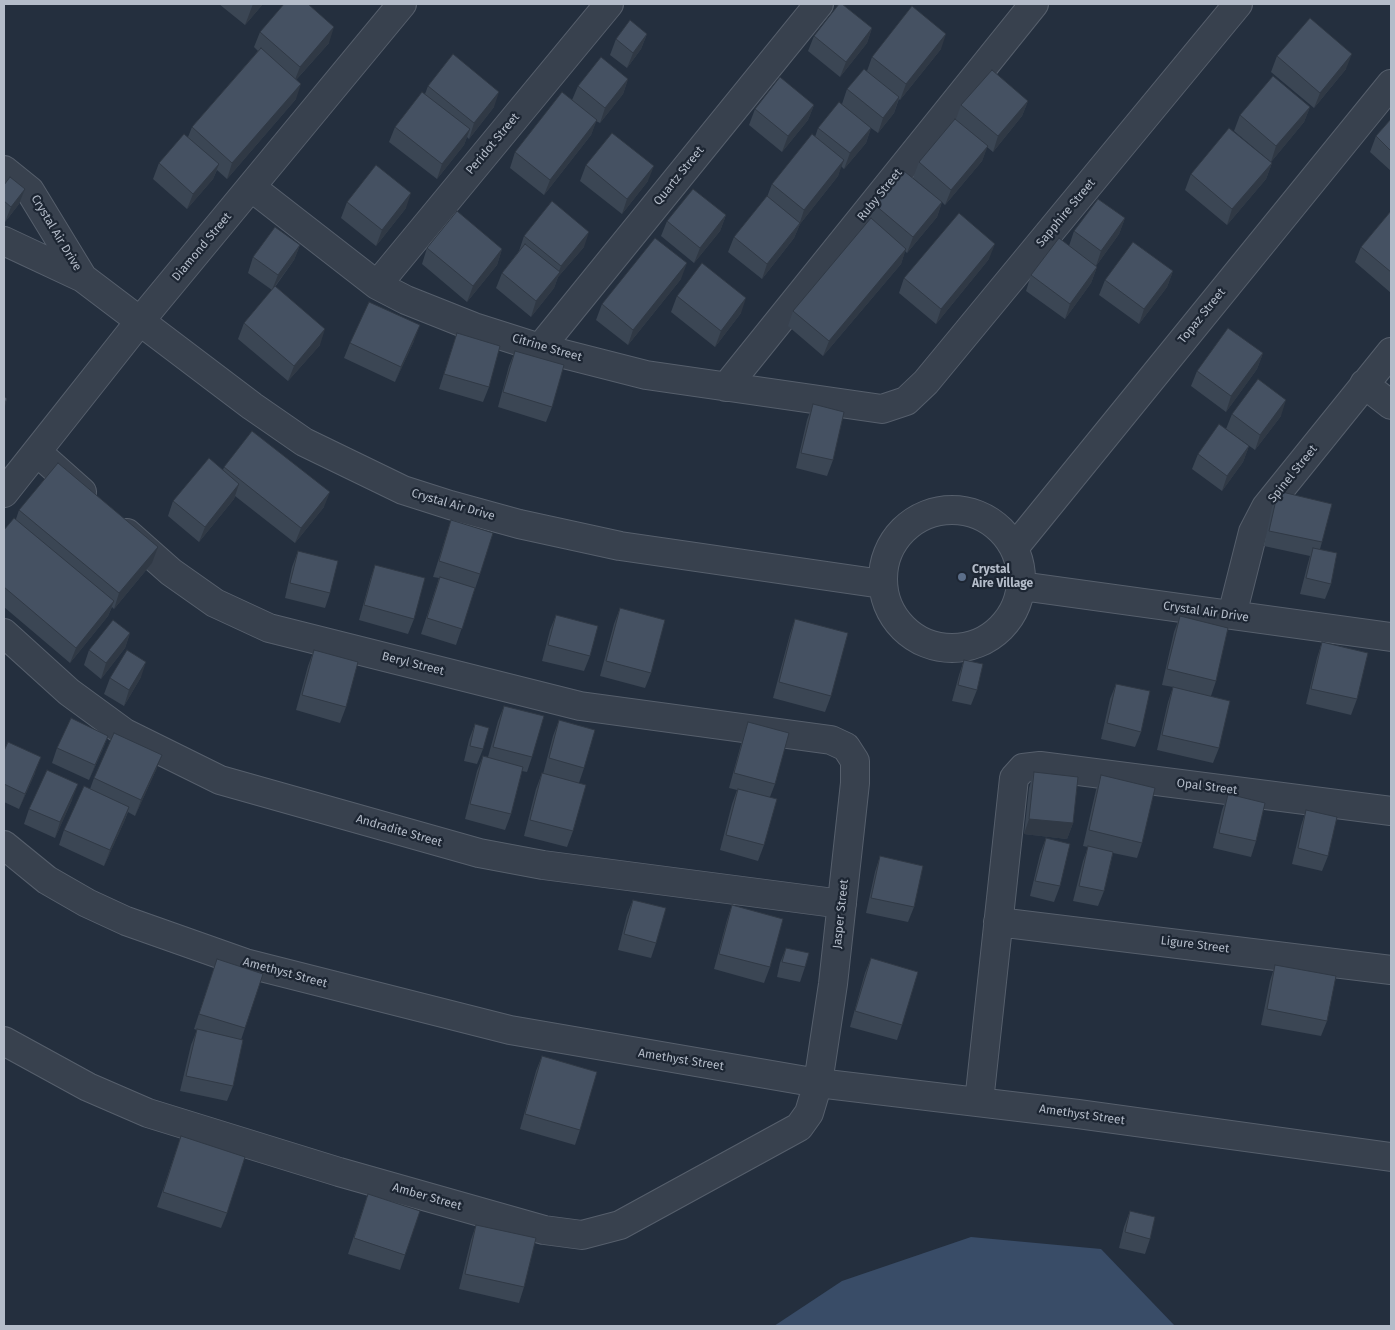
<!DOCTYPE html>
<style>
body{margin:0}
#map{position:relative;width:1395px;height:1330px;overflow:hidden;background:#242f3e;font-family:"Fira Sans",sans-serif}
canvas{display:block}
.frame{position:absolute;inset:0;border:5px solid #b4bcc9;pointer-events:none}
</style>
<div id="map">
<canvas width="1395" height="1330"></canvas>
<div class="frame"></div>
</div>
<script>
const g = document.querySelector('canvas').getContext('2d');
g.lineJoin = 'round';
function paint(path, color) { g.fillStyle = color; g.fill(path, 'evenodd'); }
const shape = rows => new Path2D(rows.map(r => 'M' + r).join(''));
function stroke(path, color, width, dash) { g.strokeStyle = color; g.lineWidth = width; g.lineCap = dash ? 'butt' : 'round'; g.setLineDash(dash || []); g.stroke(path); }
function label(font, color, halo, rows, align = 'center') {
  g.font = font + ' "Fira Sans",sans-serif'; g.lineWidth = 4.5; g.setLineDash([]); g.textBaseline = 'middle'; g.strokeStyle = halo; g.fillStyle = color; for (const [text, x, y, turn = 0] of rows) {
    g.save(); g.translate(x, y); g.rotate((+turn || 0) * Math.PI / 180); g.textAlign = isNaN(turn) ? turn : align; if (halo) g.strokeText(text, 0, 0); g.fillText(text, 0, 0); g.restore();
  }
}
paint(shape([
 [971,1237,1101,1249,1175,1326,774,1326,842,1281]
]), '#394c67');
const minor = shape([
 [4,170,30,191,83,278],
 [251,187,377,285,406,300,474,327,540,348,646,375,882,409,906,401,926,382,1238,4],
 [4,241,83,278,252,406,304,442,403,490,450,505,519,524,620,546,882,584],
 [377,285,609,4],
 [540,348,819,4],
 [1364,384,1391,405],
 [726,387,1034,4],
 [37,452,82,492],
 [4,493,140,321,402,4],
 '883 579a69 69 0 1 1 138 0a69 69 0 1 1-138 0Z',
 [1014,548,1391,84],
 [1021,586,1391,637],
 [1232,615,1253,532,1266,507,1391,352],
 [4,633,69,692,125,733,220,780,479,853,543,865,842,904],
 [4,845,47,880,87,903,126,921,245,963,510,1030,818,1083,1078,1114,1391,1157],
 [998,922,1391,970],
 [4,1041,88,1087,148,1113,339,1172,544,1230,582,1235,620,1225,799,1127,809,1113,818,1083,833,984,855,783,855,761,846,747,831,740,580,706,269,628,215,603,171,572,127,533],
 [979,1102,1014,778,1023,768,1040,766,1391,811]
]);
stroke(minor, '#565f6c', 30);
stroke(minor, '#38414e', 28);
paint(shape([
 [219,4,263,4,245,25],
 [872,28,867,43,840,77,808,51,814,36],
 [260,32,329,43,296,80,296,99,227,179,217,170,213,179,187,209,153,179,159,163,188,137,192,127,258,51,254,47],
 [647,34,641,49,627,68,610,55,616,39],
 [941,49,900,100,899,99,894,113,878,133,871,128,866,143,844,169,841,166,838,176,800,224,794,238,762,279,728,252,734,237,767,197,772,184,815,137,818,128,842,104,847,89,867,71,872,57],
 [1277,56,1346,69,1314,108,1271,72],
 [628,79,623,94,600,123,596,121,591,135,544,195,510,168,515,152,572,100,578,86],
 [428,86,494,107,469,139,467,137,464,145,437,179,389,142,395,127,425,94],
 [1028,101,1022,116,993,152,987,147,982,161,945,205,942,202,937,217,907,253,905,251,901,264,823,356,788,326,793,311,869,220,875,205,930,192,913,178,919,162,956,119,961,105],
 [814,105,808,120,782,152,749,125,755,109],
 [1310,107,1304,122,1271,162,1234,131,1240,115],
 [1391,119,1391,171,1370,152,1376,136],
 [1272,163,1266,179,1227,225,1185,190,1191,174],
 [586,165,648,181,622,214,580,181],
 [4,185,25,189,19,204,5,222,4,221],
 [347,202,406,208,376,246,341,218],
 [1391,211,1391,293,1355,262,1361,247],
 [726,215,720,231,694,263,661,236,667,221],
 [1125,218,1119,234,1096,266,1097,267,1091,283,1065,319,1026,291,1031,275,1069,246,1074,231],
 [524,236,584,247,558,277,554,288,531,317,496,288,502,273,519,251],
 [300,245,294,260,275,287,320,345,288,381,238,339,244,323,272,290,248,273,253,257],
 [427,248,502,249,497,265,467,302,422,264],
 [989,259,936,324,899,293,904,278],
 [1173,271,1167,287,1139,324,1099,295,1105,280],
 [681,279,628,345,596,320,602,304],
 [677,296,741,313,715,347,671,312],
 [457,333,489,387,483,402,439,389],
 [414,341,395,382,344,358,350,343],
 [515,351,552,407,546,422,498,407,509,366],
 [1263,353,1257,369,1226,412,1191,386,1197,371],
 [813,404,833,460,827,476,796,468,807,420],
 [1232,414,1281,416,1255,450,1226,429],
 [1249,446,1243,462,1222,491,1192,469,1198,454],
 [224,467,324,507,295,543,235,496,234,499,199,542,168,516,173,501,223,470],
 [1278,491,1322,542,1320,549,1331,584,1325,599,1300,594,1308,563,1310,556,1264,546,1272,507],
 [19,510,152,563,114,609,112,607,108,616,70,663,4,607,4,530,16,519],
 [451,520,480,574,456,645,421,634,439,578,433,577],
 [298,551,330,593,325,608,285,598,292,567],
 [375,565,414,619,408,634,359,620,370,580],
 [620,608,651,673,645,688,600,676,614,624],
 [556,615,590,656,584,671,542,661,550,630],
 [1180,616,1216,681,1211,696,1219,748,1213,763,1157,750,1168,702,1173,687,1162,685,1174,632],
 [795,619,831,696,825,712,773,698,790,634],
 [130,633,125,648,101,679,84,665,89,650],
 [1322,642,1357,699,1351,715,1306,704,1317,658],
 [314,650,346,707,340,723,296,710,308,666],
 [964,660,977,690,971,705,952,701,959,675],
 [141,677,124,706,104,694,110,678],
 [1116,684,1141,732,1135,747,1101,739,1110,699],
 [504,706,532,757,527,772,522,771,511,814,505,830,465,819,477,771,483,756,488,757,498,721],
 [559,720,584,768,579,783,573,831,567,847,524,836,536,789,542,773,543,774,553,736],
 [748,722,775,784,770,797,764,845,758,861,720,850,732,804,737,790,729,788,743,737],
 [475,724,483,749,477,764,464,761,469,740],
 [108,736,102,751,89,780,52,763,57,748],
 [4,751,35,773,19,809,4,802],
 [162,755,156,770,135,816,128,812,124,822,104,866,59,845,64,830,90,789,94,778],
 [1034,772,1073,823,1067,839,1024,834,1029,788],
 [1101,775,1142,843,1137,858,1113,853,1104,891,1098,906,1073,901,1083,861,1088,847,1083,846,1096,790],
 [1228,794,1256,841,1251,857,1213,848,1222,810],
 [72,800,55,838,24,824,29,809],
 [1306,810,1328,856,1322,871,1292,864,1301,826],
 [1046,838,1060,886,1054,902,1030,896,1040,854],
 [880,856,914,907,908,922,866,913,875,872],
 [633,900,656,943,651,958,618,950,627,915],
 [732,905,770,967,764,983,714,969,727,920],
 [786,948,805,967,800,982,777,977,780,963],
 [871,958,902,1025,897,1040,850,1027,865,973],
 [217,959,245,1028,241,1040,233,1086,227,1101,180,1091,191,1045,197,1030,194,1029],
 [1275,965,1327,1021,1321,1036,1261,1025,1270,981],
 [542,1056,580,1130,575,1145,520,1129,536,1071],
 [181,1136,227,1213,221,1228,157,1207],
 [368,1194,405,1255,400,1270,348,1254],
 [1130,1211,1150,1239,1145,1254,1119,1248,1124,1227],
 [476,1225,524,1287,519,1303,459,1289,471,1240]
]), '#3b4654');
paint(shape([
 [253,4,263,4,245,25],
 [334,27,329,43,294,82,300,67],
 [872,28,867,43,840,77,846,62],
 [647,34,641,49,627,68,633,53],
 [946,34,941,49,900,100,906,84],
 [1352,54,1346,69,1314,108,1320,93],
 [628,79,623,94,600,123,605,108],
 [301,84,296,99,227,179,232,163],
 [499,92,494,107,469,139,474,123],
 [899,97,894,113,878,133,883,118],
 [1028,101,1022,116,993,152,998,136],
 [814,105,808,120,782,152,788,136],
 [1310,107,1304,122,1271,162,1276,146],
 [597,120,591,135,544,195,550,180],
 [871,128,866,143,844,169,850,153],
 [470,129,464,145,437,179,442,164],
 [988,146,982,161,945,205,951,190],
 [844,160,838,176,800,224,794,238,762,279,767,264,799,225,804,210],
 [1272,163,1266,179,1227,225,1232,209],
 [219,164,213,179,187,209,193,194],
 [654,166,648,181,622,214,627,199],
 [25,189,19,204,5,222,11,207],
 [411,193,406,208,376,246,382,230],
 [942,202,937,217,907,253,913,237],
 [726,215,720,231,694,263,700,248],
 [1125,218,1119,234,1096,266,1101,251],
 [589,232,584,247,558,277,554,288,531,317,536,301,557,276,561,266],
 [995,244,989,259,936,324,941,309],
 [300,245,294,260,272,290,278,275],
 [502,249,497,265,467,302,473,286],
 [906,249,901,264,823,356,829,341],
 [687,263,681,279,628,345,633,330],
 [1097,267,1091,283,1065,319,1070,304],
 [1173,271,1167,287,1139,324,1144,309],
 [746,298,741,313,715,347,721,331],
 [420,325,414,341,395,382,401,367],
 [325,329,320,345,288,381,294,366],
 [1263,353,1257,369,1226,412,1231,396],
 [7,399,4,410,4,404],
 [1286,400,1281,416,1255,450,1260,435],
 [1249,446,1243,462,1222,491,1227,476],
 [239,484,234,499,199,542,205,527],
 [330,492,324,507,295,543,301,528],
 [158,547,152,563,114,609,119,593],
 [114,601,108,616,70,663,76,648],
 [130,633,125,648,101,679,106,663],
 [146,662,141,677,124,706,129,690],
 [108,736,102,751,89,780,95,765],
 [162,755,156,770,135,816,141,800],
 [41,757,35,773,19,809,25,794],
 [78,784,72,800,55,838,60,822],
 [129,807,124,822,104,866,110,850],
 [1029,819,1073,823,1067,839,1024,834]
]), '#303945');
const building = shape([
 [284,4,308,4,334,27,300,67,260,32,284,4],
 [839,4,842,4,872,28,846,62,814,36,839,4],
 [912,6,946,34,906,84,872,57,912,6],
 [1310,18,1352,54,1320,93,1277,56,1310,18],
 [630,20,647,34,633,53,616,39,630,20],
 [261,48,301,84,232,163,192,127,261,48],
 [453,54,499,92,474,123,428,86,453,54],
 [601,57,628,79,605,108,578,86,601,57],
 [864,69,899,97,883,118,847,89,864,69],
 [992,70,1028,101,998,136,961,105,992,70],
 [1273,76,1310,107,1276,146,1240,115,1273,76],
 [780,77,814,105,788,136,755,109,780,77],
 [422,92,470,129,442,164,395,127,422,92],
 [562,92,597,120,550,180,515,152,562,92],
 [839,102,871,128,850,153,818,128,839,102],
 [955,119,988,146,951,190,919,162,955,119],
 [1391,119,1391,151,1376,136,1391,119],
 [1229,128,1272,163,1232,209,1191,174,1229,128],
 [612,133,654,166,627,199,586,165,612,133],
 [184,134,219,164,193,194,159,163,184,134],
 [812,134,844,160,804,210,772,184,812,134],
 [376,165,411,193,382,230,347,202,376,165],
 [904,171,942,202,913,237,875,205,904,171],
 [10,177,25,189,11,207,4,201,4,185,10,177],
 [693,189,726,215,700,248,667,221,693,189],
 [767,196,800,223,767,264,734,237,767,196],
 [1098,199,1125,218,1101,251,1074,231,1098,199],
 [552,201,589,232,561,266,524,236,552,201],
 [457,211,502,249,473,286,427,248,457,211],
 [1391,211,1391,272,1361,247,1391,211],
 [959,213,995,244,941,309,904,278,959,213],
 [871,218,906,249,829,341,793,311,871,218],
 [275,227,300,245,278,275,253,257,275,227],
 [655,238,687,263,633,330,602,304,655,238],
 [1059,238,1097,267,1070,304,1031,275,1059,238],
 [1133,242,1173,271,1144,309,1105,280,1133,242],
 [525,244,560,272,536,301,502,273,525,244],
 [702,263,746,298,721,331,677,296,702,263],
 [275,286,325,329,294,366,244,323,275,286],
 [369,302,420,325,401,367,350,343,369,302],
 [1228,328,1263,353,1231,396,1197,371,1228,328],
 [457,333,500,346,489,387,444,374,457,333],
 [515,351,564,365,552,407,503,392,515,351],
 [1258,379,1286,400,1260,435,1232,414,1258,379],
 [4,396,7,399,4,404,4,396],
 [813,404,844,412,833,460,801,453,813,404],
 [1219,424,1249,446,1227,476,1198,454,1219,424],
 [252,431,330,492,301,528,224,467,252,431],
 [209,458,239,484,205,527,173,501,209,458],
 [58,463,158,547,119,593,19,510,58,463],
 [1278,491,1332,504,1322,542,1269,531,1278,491],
 [14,518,114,601,76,648,4,587,4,530,14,518],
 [451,520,493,533,480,574,439,561,451,520],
 [1313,548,1337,553,1331,584,1306,578,1313,548],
 [298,551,338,561,330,593,290,583,298,551],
 [375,565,425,578,414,619,364,605,375,565],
 [440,577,475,588,462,629,427,618,440,577],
 [620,608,665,620,651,673,606,661,620,608],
 [556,615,598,626,590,656,548,645,556,615],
 [1180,616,1228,628,1216,681,1167,669,1180,616],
 [795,619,848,633,831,696,779,682,795,619],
 [113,620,130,633,106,663,89,650,113,620],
 [1322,642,1368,653,1357,699,1311,689,1322,642],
 [127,650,146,662,129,690,110,678,127,650],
 [314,650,358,662,346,707,302,695,314,650],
 [964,660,983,664,977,690,958,685,964,660],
 [1116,684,1150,691,1141,732,1107,723,1116,684],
 [1173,687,1230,701,1219,748,1162,735,1173,687],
 [504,706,544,716,532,757,493,747,504,706],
 [71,718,108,736,95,765,57,748,71,718],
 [559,720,595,730,584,768,549,758,559,720],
 [748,722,789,733,775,784,734,773,748,722],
 [475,724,489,728,483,749,470,746,475,724],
 [114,733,162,755,141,800,94,778,114,733],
 [8,742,41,757,25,794,4,784,4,751,8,742],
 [483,756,523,767,511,814,470,804,483,756],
 [47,770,78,784,60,822,29,809,47,770],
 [1034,772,1078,777,1073,823,1029,819,1034,772],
 [542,773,586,785,573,831,530,820,542,773],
 [1101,775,1155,788,1142,843,1089,830,1101,775],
 [84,786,129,807,110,850,64,830,84,786],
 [738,789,777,799,764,845,726,835,738,789],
 [1228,794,1265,803,1256,841,1219,833,1228,794],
 [1306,810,1337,817,1328,856,1298,848,1306,810],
 [1046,838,1070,844,1060,886,1035,881,1046,838],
 [1088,846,1113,852,1104,891,1079,886,1088,846],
 [880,856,923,866,914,907,871,898,880,856],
 [633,900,666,908,656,943,624,934,633,900],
 [732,905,783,919,770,967,719,954,732,905],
 [786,948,809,953,805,967,782,962,786,948],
 [871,958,918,972,902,1025,855,1011,871,958],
 [217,959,263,974,245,1028,199,1014,217,959],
 [1275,965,1336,976,1327,1021,1267,1009,1275,965],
 [197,1029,243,1040,233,1086,186,1076,197,1029],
 [542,1056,597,1072,580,1130,525,1114,542,1056],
 [181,1136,245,1157,227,1213,163,1192,181,1136],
 [368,1194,420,1211,405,1255,354,1238,368,1194],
 [1130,1211,1155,1217,1150,1239,1125,1232,1130,1211],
 [476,1225,536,1238,524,1287,465,1274,476,1225]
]);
paint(building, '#455162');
stroke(building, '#303945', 1);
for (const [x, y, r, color] of [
 [962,577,5,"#5c6f8a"]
]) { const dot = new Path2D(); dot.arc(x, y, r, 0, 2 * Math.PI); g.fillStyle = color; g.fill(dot); stroke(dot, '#1d2633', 2); }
label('12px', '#b4bcc9', '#1d2633', [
 ["Peridot Street",493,144,-50],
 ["Quartz Street",679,176,-51],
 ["Ruby Street",880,195,-51],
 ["Sapphire Street",1066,213,-50],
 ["Crystal Air Drive",56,233,59],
 ["Diamond Street",202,247,-50],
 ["Topaz Street",1202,316,-51],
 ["Citrine Street",547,348,16],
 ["Spinel Street",1293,474,-51],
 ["Crystal Air Drive",453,505,16],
 ["Crystal Air Drive",1206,612,8],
 ["Beryl Street",413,664,14],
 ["Opal Street",1207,787,7],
 ["Andradite Street",399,831,16],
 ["Jasper Street",841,914,-84],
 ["Ligure Street",1195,945,7],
 ["Amethyst Street",285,973,15],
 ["Amethyst Street",681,1060,9],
 ["Amethyst Street",1082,1115,8],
 ["Amber Street",427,1197,16]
]);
label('bold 12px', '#b4bcc9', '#1d2633', [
 ["Crystal",972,570],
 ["Aire Village",972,584]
], 'left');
</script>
